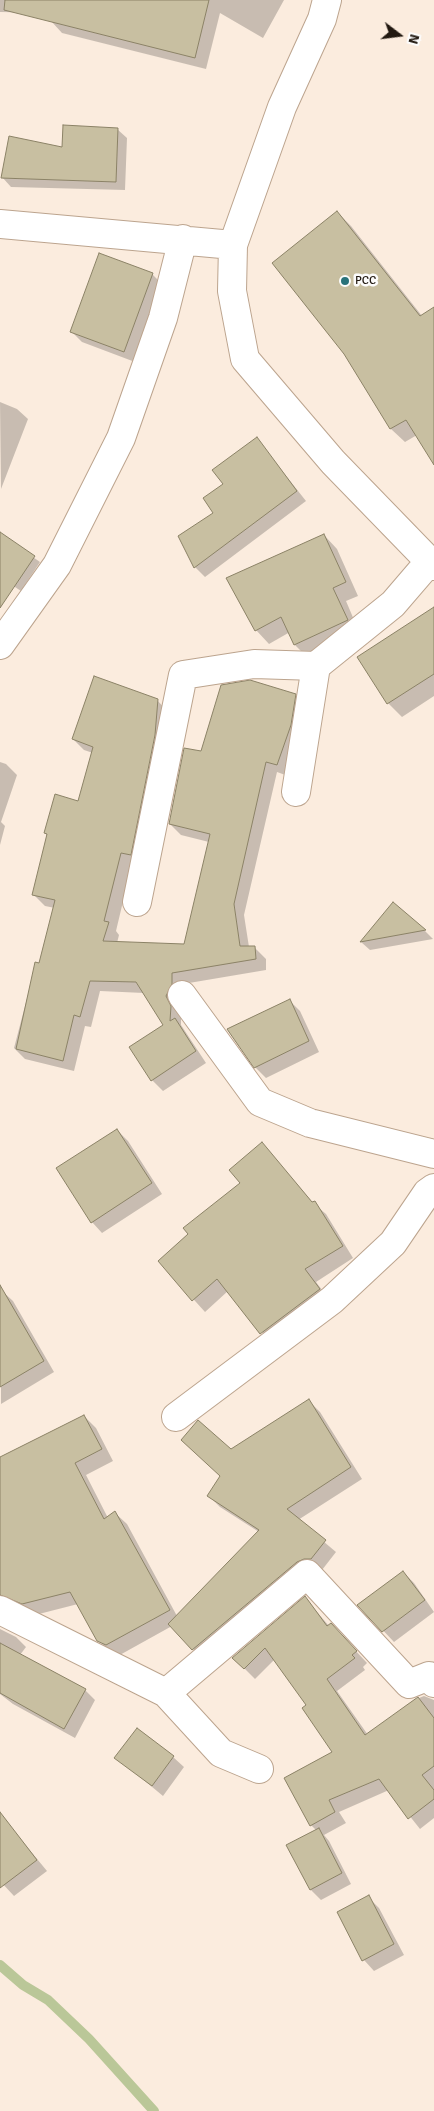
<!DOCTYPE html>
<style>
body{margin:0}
#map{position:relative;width:434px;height:2111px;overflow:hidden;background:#fbecde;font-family:Signika,sans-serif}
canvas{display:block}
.north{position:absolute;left:374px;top:10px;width:50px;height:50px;-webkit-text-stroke:4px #fcfcfc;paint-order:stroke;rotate:105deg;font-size:14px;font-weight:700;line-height:20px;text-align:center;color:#211810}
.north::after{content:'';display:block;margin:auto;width:18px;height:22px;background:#211810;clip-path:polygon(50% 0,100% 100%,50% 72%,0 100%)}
</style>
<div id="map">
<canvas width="434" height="2111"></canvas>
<div class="north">N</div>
</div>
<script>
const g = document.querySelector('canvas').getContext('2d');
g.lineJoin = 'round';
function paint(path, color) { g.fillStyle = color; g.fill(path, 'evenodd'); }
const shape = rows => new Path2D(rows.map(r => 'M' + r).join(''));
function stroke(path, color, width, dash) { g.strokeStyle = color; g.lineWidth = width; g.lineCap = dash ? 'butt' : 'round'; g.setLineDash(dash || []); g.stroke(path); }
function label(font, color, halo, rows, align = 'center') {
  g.font = font + ' Signika,sans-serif'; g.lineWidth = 5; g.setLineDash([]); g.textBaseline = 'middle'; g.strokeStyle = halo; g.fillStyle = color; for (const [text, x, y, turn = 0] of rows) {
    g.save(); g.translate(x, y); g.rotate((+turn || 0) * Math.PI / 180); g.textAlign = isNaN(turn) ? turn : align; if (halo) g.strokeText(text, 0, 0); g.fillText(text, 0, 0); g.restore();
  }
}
paint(shape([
 [0,0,284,0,263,38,220,13,206,69,62,33,51,21,52,13,0,12],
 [117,129,127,138,125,190,11,187,2,177,63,148],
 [337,212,351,226,422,316,434,322,434,463,417,435,405,442,391,429,345,354],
 [152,274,163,285,135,362,82,342,71,331],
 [0,402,17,409,28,419,1,489],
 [256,438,306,501,205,577,195,567,179,537,215,513,224,484],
 [324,535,337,549,358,596,346,601,360,634,308,658,295,645,290,632,269,644,256,630],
 [10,541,40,562,21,591,0,577,0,557],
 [434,609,434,696,402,717,388,703],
 [295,695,306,706,288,776,277,772,244,915,249,947,254,947,266,959,266,970,183,984,177,1008,181,1018,181,1025,206,1063,163,1091,152,1080,165,1025,144,993,100,991,91,1027,85,1026,74,1071,25,1059,14,1048,36,964,40,965,55,908,45,906,33,894,48,836,45,833,79,802,93,753,84,750,73,739,157,700,168,712,116,931,119,935,117,943,185,945,209,842,181,835,170,824,202,753],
 [0,762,6,764,17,775,1,822,5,826,0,845],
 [393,903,425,931,433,939,370,950,361,942],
 [290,1001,300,1011,319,1052,266,1078,255,1067],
 [117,1130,128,1141,162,1194,102,1233,92,1222],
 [273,1156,313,1203,326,1214,353,1258,316,1282,331,1302,273,1345,228,1291,205,1312,159,1261],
 [1,1290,13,1301,54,1372,1,1404],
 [309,1401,320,1412,362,1479,298,1520,336,1552,322,1570,315,1569,204,1661,172,1626,118,1656,110,1652,98,1640,78,1604,35,1615,0,1607,0,1459,84,1416,96,1428,113,1461,86,1475,108,1518,115,1513,127,1524,177,1616,259,1532,220,1507,209,1496,221,1476,230,1451],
 [403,1572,414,1583,434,1612,394,1642,359,1605],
 [305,1598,329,1626,342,1636,367,1663,363,1667,365,1670,337,1691,368,1735,414,1700,424,1696,434,1700,434,1818,420,1829,389,1790,339,1812,346,1823,324,1835,329,1841,351,1884,321,1900,311,1890,317,1831,311,1825,333,1752,308,1705,275,1659,255,1679,234,1658],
 [0,1629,16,1637,26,1647,20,1655,85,1690,95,1700,75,1738,13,1704,0,1694],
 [116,1757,173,1757,184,1767,163,1796],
 [14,1831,47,1871,14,1896,0,1881,0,1841],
 [368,1897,379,1908,404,1955,374,1971,364,1960]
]), '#0003');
stroke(shape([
 [0,1965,23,1985,48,2000,89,2039,154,2111]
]), '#bac798', 10);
const building = shape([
 [5,0,209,0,195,58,4,10,5,0],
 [63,125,118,128,116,182,1,178,9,136,62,147,63,125],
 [337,211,420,316,434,307,434,465,406,420,390,429,344,354,272,263,337,211],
 [99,253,153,273,124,352,70,332,99,253],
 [257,437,297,491,194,568,178,536,213,513,203,498,223,484,212,470,257,437],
 [0,532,35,556,0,608,0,532],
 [324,534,346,582,333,588,348,620,294,645,281,617,255,631,226,578,324,534],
 [434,607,434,674,387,704,357,657,434,607],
 [94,676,158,699,155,735,131,855,121,853,104,921,109,922,103,941,184,944,210,834,169,824,184,748,201,751,221,685,250,680,296,694,291,725,277,765,266,762,234,904,240,946,255,946,256,959,172,973,172,984,166,996,171,1006,170,1021,175,1018,196,1051,151,1081,129,1047,163,1025,136,982,90,981,80,1017,74,1015,63,1061,16,1049,35,962,39,963,55,900,32,895,47,834,44,833,55,794,78,801,93,747,72,739,94,676],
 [393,902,426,930,360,942,393,902],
 [290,999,309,1041,254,1068,227,1029,290,999],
 [117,1129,152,1183,91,1223,56,1168,117,1129],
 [262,1142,312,1202,315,1201,343,1246,305,1269,320,1289,260,1334,217,1279,192,1301,158,1261,188,1234,183,1228,240,1183,229,1170,262,1142],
 [0,1285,44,1361,0,1387,0,1285],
 [309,1399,351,1467,287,1509,326,1540,311,1559,304,1559,297,1562,192,1650,168,1624,259,1530,207,1496,220,1476,181,1440,198,1420,231,1449,309,1399],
 [84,1415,102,1449,75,1463,104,1519,115,1511,170,1610,106,1645,97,1641,70,1592,22,1604,0,1595,0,1457,84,1415],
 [403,1571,425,1600,382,1632,357,1605,403,1571],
 [305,1596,327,1626,331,1623,357,1651,352,1655,355,1658,327,1679,365,1735,418,1697,434,1718,434,1766,422,1775,434,1790,434,1799,408,1819,379,1779,329,1800,335,1812,310,1826,284,1778,332,1752,302,1708,306,1705,265,1648,244,1669,232,1658,305,1596],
 [0,1643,86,1689,64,1729,0,1693,0,1643],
 [137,1728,174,1756,152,1786,114,1758,137,1728],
 [0,1812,37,1860,0,1888,0,1812],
 [319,1828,342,1873,310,1890,286,1845,319,1828],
 [369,1895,394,1944,362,1961,337,1912,369,1895]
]);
paint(building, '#c8bfa1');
stroke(building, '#8b8266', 1);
const minor = shape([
 [327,0,322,19,282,107,233,245,232,291,245,359,333,462,434,566],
 [0,224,233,245],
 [0,645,57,565,121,438,163,318,183,239],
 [296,792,316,666,393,604,429,562],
 [137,902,183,675,254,664,316,666],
 [182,995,260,1102,310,1123,434,1154],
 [176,1417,332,1300,393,1243,427,1193,434,1188],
 [0,1610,166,1693,221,1753,259,1769],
 [166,1693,307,1574,409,1684,429,1676,434,1683]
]);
stroke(minor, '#bca48e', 30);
stroke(minor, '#fff', 28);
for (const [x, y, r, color] of [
 [345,281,5,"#29727a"]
]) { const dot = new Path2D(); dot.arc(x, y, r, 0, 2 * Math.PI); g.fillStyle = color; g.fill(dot); stroke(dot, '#fcfcfc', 2); }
label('12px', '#211810', '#fcfcfc', [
 ["PCC",355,281]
], 'left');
</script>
